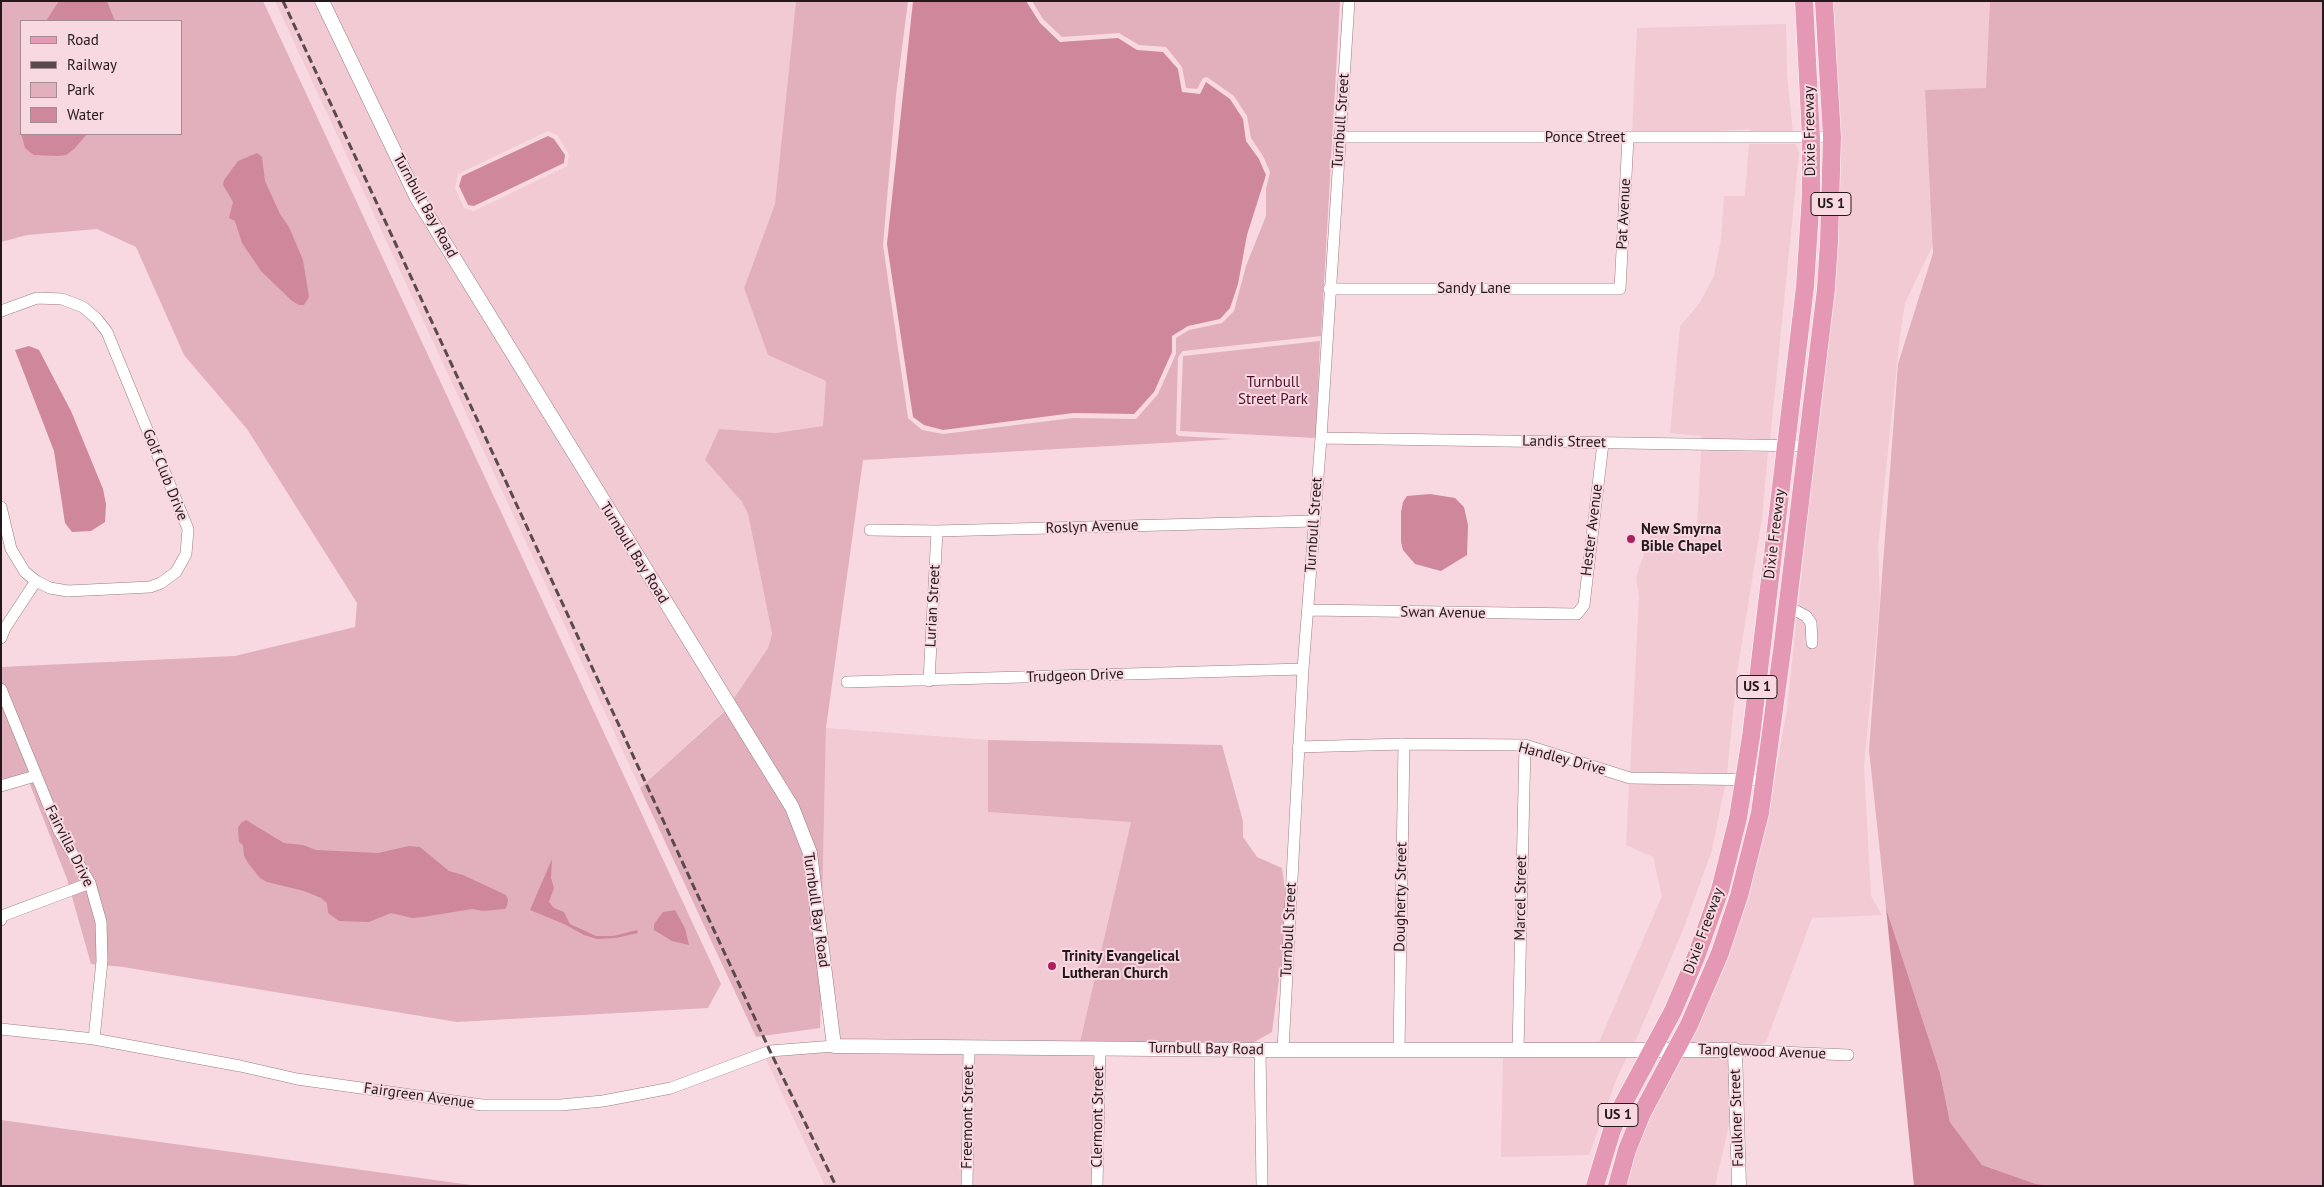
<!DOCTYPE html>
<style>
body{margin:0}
#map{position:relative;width:2324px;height:1187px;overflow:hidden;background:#f8d9e1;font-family:"PT Sans",sans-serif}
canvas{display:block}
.frame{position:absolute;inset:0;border:2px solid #23181b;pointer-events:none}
.legend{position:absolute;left:20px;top:20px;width:162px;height:115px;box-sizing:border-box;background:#f8d9e1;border:1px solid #a38c92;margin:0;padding:6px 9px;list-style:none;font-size:15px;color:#23181b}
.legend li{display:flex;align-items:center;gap:10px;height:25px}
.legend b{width:25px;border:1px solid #a38c92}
</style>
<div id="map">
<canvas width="2324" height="1187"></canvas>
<div class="frame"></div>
<ul class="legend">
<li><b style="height:6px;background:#e598b3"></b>Road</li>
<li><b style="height:6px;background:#5a4a4e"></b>Railway</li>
<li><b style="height:14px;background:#e2b0bd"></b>Park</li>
<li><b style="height:14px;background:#cf879c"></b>Water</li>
</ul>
</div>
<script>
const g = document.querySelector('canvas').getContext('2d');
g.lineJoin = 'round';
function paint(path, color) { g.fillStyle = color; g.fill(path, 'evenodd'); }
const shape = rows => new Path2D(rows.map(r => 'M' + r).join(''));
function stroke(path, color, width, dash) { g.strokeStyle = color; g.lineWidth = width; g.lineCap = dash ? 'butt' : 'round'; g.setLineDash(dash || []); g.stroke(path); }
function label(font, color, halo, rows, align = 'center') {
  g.font = font + ' "PT Sans",sans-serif'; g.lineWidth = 4; g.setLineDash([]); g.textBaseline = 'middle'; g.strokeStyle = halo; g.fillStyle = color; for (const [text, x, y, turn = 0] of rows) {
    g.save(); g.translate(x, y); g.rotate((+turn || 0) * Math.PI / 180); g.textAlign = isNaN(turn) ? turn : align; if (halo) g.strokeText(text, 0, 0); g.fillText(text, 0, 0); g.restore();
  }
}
paint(shape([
 [275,1,316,1,412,201,725,710,640,788],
 [329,1,796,1,775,204,744,288,768,355,826,381,823,426,775,433,719,429,705,460,742,502,748,514,772,634,768,648,732,701,422,195],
 [548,131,557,135,569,154,567,166,474,211,464,208,455,188,458,174],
 [1830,1,1994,1,1992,88,1941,207,1932,247,1905,303,1900,335,1878,547,1880,599,1864,766,1871,896,1882,915,1812,918,1766,1042,1760,1045,1685,1043,1704,1003,1747,903,1770,804,1787,709,1832,289,1841,158,1837,143],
 [1786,24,1787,75,1793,133,1749,133,1749,129,1689,133,1632,133,1637,28],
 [1749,144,1796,144,1799,153,1770,440,1701,439,1701,436,1670,433,1680,326,1699,304,1714,276,1721,239,1724,196,1745,196],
 [1701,451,1768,452,1762,518,1737,673,1727,774,1632,772,1630,772,1639,597,1636,577,1653,528,1697,529],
 [826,728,988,740,989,812,1131,822,1080,1042,838,1040,822,910],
 [1629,784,1725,785,1712,850,1683,930,1634,1044,1524,1044,1524,1042,1599,1042,1662,896,1653,857,1626,845],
 [829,1052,964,1054,962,1186,825,1186,766,1059,793,1054],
 [1094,1054,1092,1186,972,1186,974,1055],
 [1628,1055,1616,1080,1589,1155,1501,1157,1503,1056],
 [1678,1055,1730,1055,1732,1112,1715,1186,1623,1186,1632,1152]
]), '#f1cad4');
paint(shape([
 [1,1,263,1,721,984,708,1008,457,1022,123,967,91,964,67,879,29,782,1,792,1,667,235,656,355,627,357,603,247,429,184,355,136,247,97,229,27,235,1,242],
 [21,21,181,21,181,134,21,134],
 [796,1,908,1,896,95,883,245,908,418,922,430,943,434,1073,418,1136,419,1158,394,1176,354,1176,338,1189,330,1222,323,1234,311,1246,266,1266,216,1266,189,1270,172,1263,156,1251,138,1247,116,1234,96,1207,77,1203,78,1197,89,1186,88,1182,67,1166,47,1139,45,1119,33,1062,37,1043,19,1032,1,1340,1,1321,336,1183,351,1178,357,1176,434,1179,436,1233,439,863,460,826,728,822,910,814,850,732,701,768,648,772,634,748,514,742,502,705,460,719,429,775,433,823,426,826,381,768,355,744,288,775,204],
 [1990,1,2323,1,2323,1186,2055,1186,2036,1184,1982,1165,1950,1122,1940,1073,1886,908,1869,750,1898,364,1933,253,1925,90,1986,88],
 [1320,341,1316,438,1180,431,1183,356],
 [725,711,787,810,805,855,821,984,820,1028,756,1037,640,788],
 [988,740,1222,745,1243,821,1243,837,1257,857,1282,868,1286,896,1283,949,1272,1032,1251,1044,1080,1042,1131,822,988,812],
 [1,1120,478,1186,1,1186]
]), '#e2b0bd');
paint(shape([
 [59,1,107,1,115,21,46,21],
 [913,1,1026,1,1040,23,1060,42,1118,38,1137,50,1163,52,1178,69,1182,92,1200,94,1206,82,1230,99,1243,119,1246,141,1259,159,1266,175,1247,235,1238,284,1230,308,1220,319,1188,326,1172,336,1172,352,1154,392,1134,414,1073,413,943,430,924,425,913,417,887,244],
 [21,133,87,134,74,149,66,155,59,156,34,155,31,153,25,148],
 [548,136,554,139,565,155,564,163,474,206,468,205,459,186,462,176],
 [257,153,262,157,265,181,280,214,289,227,303,260,309,297,304,305,299,305,292,301,261,271,242,243,235,221,229,218,233,202,223,185,224,180,238,161],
 [29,346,39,350,71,411,103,489,106,504,105,522,91,531,72,532,65,523,54,451,15,350],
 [1430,494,1455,498,1464,507,1468,525,1467,555,1441,571,1415,564,1403,550,1401,542,1401,512,1403,502,1407,496],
 [246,820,284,843,303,845,316,850,378,853,409,846,420,847,449,871,463,875,506,895,508,900,507,906,505,909,483,911,472,909,423,917,412,918,391,913,369,922,339,921,328,913,327,903,321,898,304,891,267,882,260,878,248,863,244,856,243,845,239,842,238,828,241,823],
 [552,859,551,878,554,888,549,902,554,908,564,912,570,924,596,936,613,936,637,930,638,933,616,938,597,939,584,935,564,924,530,910],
 [1886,908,1940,1073,1950,1122,1982,1165,2036,1184,2055,1186,1914,1186],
 [675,910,685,928,689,945,672,941,654,930,654,924,663,912]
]), '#cf879c');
const minor = shape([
 [1339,137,1832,137],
 [1329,289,1620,289,1628,138],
 [1,311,37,298,62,299,83,307,97,319,107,332,188,529,186,554,176,572,161,583,150,587,68,591,50,588,36,581,25,572,11,549,1,507],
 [1321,438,1807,446],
 [870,530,937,531,1314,521],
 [1787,606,1806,616,1811,623,1812,643],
 [1309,610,1577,614,1584,605,1603,443],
 [1,638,5,628,36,581],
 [929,681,937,531],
 [847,682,1303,669],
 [1,689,59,831,90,883,101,922,102,961,94,1039],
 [1298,747,1404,744,1525,745,1630,778,1765,780],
 [1,786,35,776],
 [1,920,2,916,90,883],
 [1,1029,94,1039,240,1066,297,1079,482,1105,561,1105,603,1101,671,1088,770,1051,834,1046],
 [1260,1050,1262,1186],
 [1283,1050,1303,669,1321,438,1349,1],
 [1399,1050,1404,744],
 [1518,1050,1525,745],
 [1735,1050,1848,1055],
 [967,1186,969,1049],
 [1097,1186,1100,1048]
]);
const tertiary = shape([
 [322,1,417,198,792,807,810,853,834,1046,1260,1050,1735,1050,1739,1186]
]);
const primary = shape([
 [1595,1186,1612,1130,1621,1108,1673,1011,1696,957,1720,890,1738,818,1751,737,1805,287,1811,194,1811,138,1804,1],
 [1617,1186,1627,1150,1642,1113,1689,1025,1720,953,1739,896,1760,813,1783,643,1826,289,1829,242,1832,137,1824,1]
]);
stroke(minor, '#997d84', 12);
stroke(tertiary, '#997d84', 15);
stroke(primary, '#fff', 19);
stroke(minor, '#fff', 11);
stroke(tertiary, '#fff', 14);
stroke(primary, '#e598b3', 18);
stroke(shape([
 [283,1,770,1051,836,1186]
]), '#5a4a4e', 3, [8, 4]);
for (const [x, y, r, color] of [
 [1631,539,5,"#ac1f5c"],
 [1052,966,5,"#ac1f5c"]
]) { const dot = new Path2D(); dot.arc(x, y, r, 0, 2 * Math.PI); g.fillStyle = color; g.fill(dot); stroke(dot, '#f8d9e1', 2); }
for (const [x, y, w] of [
 [1831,204,40],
 [1757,687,40],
 [1618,1115,40]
]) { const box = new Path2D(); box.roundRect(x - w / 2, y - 11.5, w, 23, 4); g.fillStyle = '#f8d9e1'; g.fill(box); stroke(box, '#23181b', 1); }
label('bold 14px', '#23181b', null, [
 ["US 1",1831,204],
 ["US 1",1757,687],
 ["US 1",1618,1115]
]);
label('15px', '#23181b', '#f8d9e1', [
 ["Turnbull Street",1341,121,-86],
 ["Dixie Freeway",1810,131,-91],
 ["Ponce Street",1585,138],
 ["Turnbull Bay Road",425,206,61],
 ["Pat Avenue",1624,214,-87],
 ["Sandy Lane",1474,289],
 ["Landis Street",1564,442,1],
 ["Golf Club Drive",165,475,68],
 ["Turnbull Street",1314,525,-86],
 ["Roslyn Avenue",1092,527,-2],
 ["Hester Avenue",1592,530,-83],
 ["Dixie Freeway",1775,534,-83],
 ["Turnbull Bay Road",634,553,58],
 ["Lurian Street",933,606,-87],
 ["Swan Avenue",1443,613,1],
 ["Trudgeon Drive",1075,676,-2],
 ["Handley Drive",1562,759,15],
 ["Fairvilla Drive",69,846,63],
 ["Dougherty Street",1401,897,-89],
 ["Marcel Street",1521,898,-89],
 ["Turnbull Bay Road",816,910,82],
 ["Turnbull Street",1289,930,-87],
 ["Dixie Freeway",1704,931,-70],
 ["Turnbull Bay Road",1206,1049,1],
 ["Tanglewood Avenue",1762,1052,2],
 ["Fairgreen Avenue",419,1096,8],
 ["Freemont Street",968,1117,-89],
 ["Clermont Street",1098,1117,-89],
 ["Faulkner Street",1737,1118,-92]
]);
label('15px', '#4e0e28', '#f8d9e1', [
 ["Turnbull",1273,383],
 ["Street Park",1273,400]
]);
label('bold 15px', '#23181b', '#f8d9e1', [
 ["New Smyrna",1641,530],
 ["Bible Chapel",1641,547],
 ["Trinity Evangelical",1062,957],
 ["Lutheran Church",1062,974]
], 'left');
</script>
